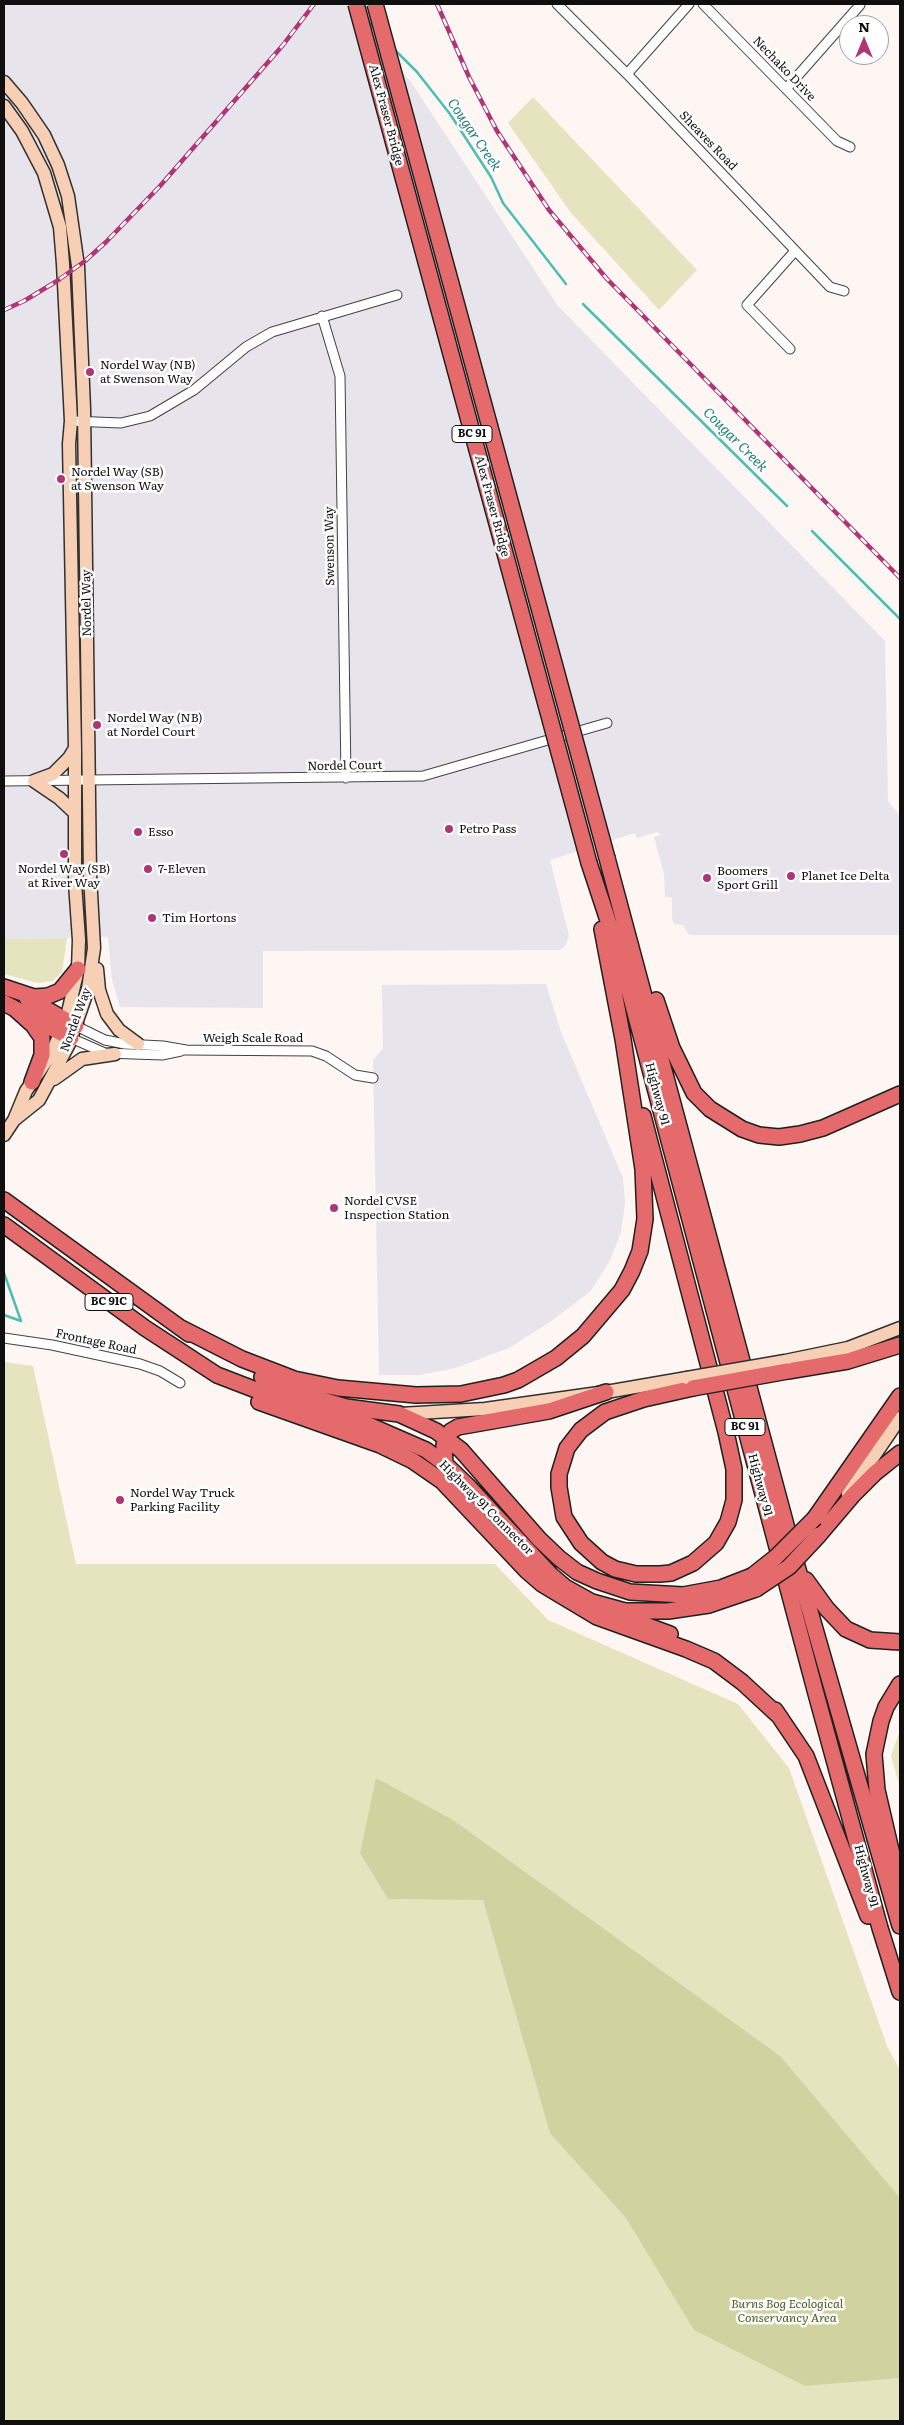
<!DOCTYPE html>
<style>
body{margin:0}
#map{position:relative;width:904px;height:2425px;overflow:hidden;background:#fdf6f2;font-family:Literata,serif}
canvas{display:block}
.frame{position:absolute;inset:0;border:5px solid #0f0f0f;pointer-events:none}
.north{position:absolute;left:839px;top:15px;width:50px;height:50px;box-sizing:border-box;background:#fff;border:1px solid #9f9f9f;border-radius:50%;rotate:0deg;font-size:14px;font-weight:700;line-height:20px;text-align:center;color:#0f0f0f}
.north::after{content:'';display:block;margin:auto;width:18px;height:22px;background:#af3676;clip-path:polygon(50% 0,100% 100%,50% 72%,0 100%)}
</style>
<div id="map">
<canvas width="904" height="2425"></canvas>
<div class="frame"></div>
<div class="north">N</div>
</div>
<script>
const g = document.querySelector('canvas').getContext('2d');
g.lineJoin = 'round';
function paint(path, color) { g.fillStyle = color; g.fill(path, 'evenodd'); }
const shape = rows => new Path2D(rows.map(r => 'M' + r).join(''));
function stroke(path, color, width, dash) { g.strokeStyle = color; g.lineWidth = width; g.lineCap = dash ? 'butt' : 'round'; g.setLineDash(dash || []); g.stroke(path); }
function label(font, color, halo, rows, align = 'center') {
  g.font = font + ' Literata,serif'; g.lineWidth = 5; g.setLineDash([]); g.textBaseline = 'middle'; g.strokeStyle = halo; g.fillStyle = color; for (const [text, x, y, turn = 0] of rows) {
    g.save(); g.translate(x, y); g.rotate((+turn || 0) * Math.PI / 180); g.textAlign = isNaN(turn) ? turn : align; if (halo) g.strokeText(text, 0, 0); g.fillText(text, 0, 0); g.restore();
  }
}
paint(shape([
 [4,4,348,4,411,82,558,306,885,641,888,801,900,816,900,935,689,935,683,925,674,924,672,918,672,897,665,897,664,874,654,837,661,835,658,832,637,838,635,833,628,835,550,860,569,936,565,946,560,950,263,951,263,1008,120,1007,112,980,108,937,4,939],
 [546,984,561,1032,623,1178,625,1203,621,1232,610,1260,591,1291,550,1322,509,1348,455,1368,420,1375,379,1375,373,1060,383,1048,382,985]
]), '#e7e4ec');
paint(shape([
 [533,97,697,270,659,310,571,213,508,123],
 [67,938,62,972,53,981,37,983,4,974,4,939],
 [4,1362,33,1366,76,1564,495,1564,548,1620,738,1704,789,1768,887,2046,900,2070,900,2421,4,2421],
 [900,1730,900,1787,891,1756]
]), '#e4e5bf');
paint(shape([
 [376,1778,453,1820,780,2056,900,2198,900,2378,805,2386,694,2330,626,2218,550,2133,483,1900,388,1899,360,1853]
]), '#d0d3a0');
stroke(shape([
 [368,21,375,30],
 [393,48,417,72,450,114,491,177,503,203,566,284],
 [583,304,787,506],
 [812,531,900,619],
 [4,1273,21,1321],
 [4,1315,21,1321]
]), '#4bbeb5', 2.5);
const street = shape([
 [557,4,627,74,830,287,844,291],
 [703,4,837,141,850,147],
 [627,74,689,4],
 [786,89,860,5],
 [322,316,340,376,346,778],
 [790,349,747,305,795,251],
 [71,421,121,423,150,416,194,390,246,347,272,332,397,295],
 [4,781,423,776,607,723],
 [76,1026,105,1040,125,1044,163,1046,186,1050,312,1051,326,1056,355,1075,373,1078],
 [71,1038,105,1053,162,1055,181,1051],
 [4,1338,52,1345,140,1364,160,1371,180,1383]
]);
const secondary = shape([
 [4,82,22,103,44,135,58,165,68,196,78,266,84,409,90,875,94,948,88,989,69,1044,39,1100,14,1120],
 [4,106,22,131,44,173,60,227,63,264,71,421,69,444,75,748,75,883,79,940,78,969,66,1021,51,1054,26,1091,14,1120,4,1135],
 [34,781,53,774,69,758,75,748],
 [34,781,59,798,75,813],
 [97,969,99,990,107,1014,119,1030,138,1044],
 [54,1079,82,1059,115,1054],
 [785,1361,848,1348,900,1328],
 [400,1414,485,1409,606,1392,687,1378],
 [848,1494,900,1418]
]);
const highway = shape([
 [607,858,797,1566,900,1926],
 [589,863,621,960,815,1690,880,1928,900,1992],
 [4,987,34,997,48,996,60,991,78,969],
 [27,998,76,1026],
 [656,1000,672,1048,694,1093,710,1109,742,1129,759,1135,779,1137,800,1134,823,1128,900,1094],
 [4,1003,71,1038],
 [14,1008,33,1025,42,1038,42,1055,32,1082],
 [643,1116,726,1432,734,1469,734,1500,728,1522,716,1543,693,1563,671,1573,660,1574,636,1574,615,1569,602,1562,581,1543,564,1517,559,1487,559,1474,567,1448,581,1430,605,1412,644,1399,693,1388],
 [4,1200,189,1334],
 [4,1225,145,1328,217,1375,295,1405,371,1426,426,1450,445,1464,469,1487,551,1575,565,1587,592,1602,625,1611,668,1611,709,1605,756,1589],
 [181,1328,242,1359,294,1379,338,1388,416,1395,461,1394,504,1385,518,1380,556,1358,583,1336,622,1290,632,1271,640,1251,645,1219,643,1169,623,1039,602,929],
 [788,1371,848,1361,900,1345],
 [262,1377,295,1392,346,1407,399,1414,436,1431,461,1450,539,1539,559,1558,577,1572,597,1581,630,1592,683,1595,721,1588,752,1576],
 [259,1402,380,1445,413,1461,442,1481,527,1571,542,1584,597,1617,686,1649,714,1661,742,1682,780,1717],
 [445,1464,444,1445,451,1431,458,1427,549,1411,606,1392],
 [815,1518,900,1396],
 [819,1535,853,1495,875,1473,900,1453],
 [806,1580,827,1609,846,1629,870,1640,900,1642],
 [626,1618,670,1634],
 [900,1684,886,1707,881,1721,874,1754,877,1790,900,1889],
 [775,1710,806,1756,868,1916]
]);
stroke(street, '#424242', 11);
stroke(secondary, '#313131', 15);
stroke(highway, '#202020', 18);
stroke(street, '#fff', 9);
stroke(secondary, '#f6cfb4', 12);
stroke(highway, '#e46a6c', 15);
const rail = shape([
 [437,4,469,77,497,131,549,210,607,279,900,578],
 [4,310,24,301,57,281,85,261,106,242,160,186,283,45,314,4]
]);
stroke(rail, '#af3676', 4.5);
stroke(rail, '#fff', 2.5, [8]);
const secondaryBridge = shape([
 [687,1378,785,1361]
]);
const highwayBridge = shape([
 [356,4,589,863],
 [375,4,607,858],
 [693,1388,788,1371],
 [752,1576,776,1557,815,1518],
 [756,1589,789,1567,819,1535]
]);
stroke(secondaryBridge, '#313131', 15, []);
stroke(highwayBridge, '#202020', 18, []);
stroke(secondaryBridge, '#f6cfb4', 12);
stroke(highwayBridge, '#e46a6c', 15);
for (const [x, y, r, color] of [
 [90,372,5,"#af3676"],
 [61,479,5,"#af3676"],
 [97,725,5,"#af3676"],
 [449,829,5,"#af3676"],
 [138,832,5,"#af3676"],
 [64,854,5,"#af3676"],
 [148,869,5,"#af3676"],
 [791,876,5,"#af3676"],
 [707,878,5,"#af3676"],
 [152,918,5,"#af3676"],
 [334,1208,5,"#af3676"],
 [120,1500,5,"#af3676"]
]) { const dot = new Path2D(); dot.arc(x, y, r, 0, 2 * Math.PI); g.fillStyle = color; g.fill(dot); stroke(dot, '#fff', 2); }
for (const [x, y, w] of [
 [472,434,40],
 [109,1302,48],
 [745,1427,40]
]) { const box = new Path2D(); box.roundRect(x - w / 2, y - 8.5, w, 17, 4); g.fillStyle = '#fff'; g.fill(box); stroke(box, '#0f0f0f', 1); }
label('bold 11px', '#0f0f0f', null, [
 ["BC 91",472,434],
 ["BC 91C",109,1302],
 ["BC 91",745,1427]
]);
label('12px', '#0f0f0f', '#fff', [
 ["Nechako Drive",784,69,46],
 ["Alex Fraser Bridge",386,115,75],
 ["Sheaves Road",708,141,46],
 ["Alex Fraser Bridge",492,506,75],
 ["Swenson Way",330,546,-91],
 ["Nordel Way",87,603,-91],
 ["Nordel Court",345,766,-1],
 ["Nordel Way",76,1020,-70],
 ["Weigh Scale Road",253,1038],
 ["Highway 91",657,1094,75],
 ["Frontage Road",96,1342,12],
 ["Highway 91",760,1485,75],
 ["Highway 91 Connector",486,1508,45],
 ["Highway 91",866,1876,75]
]);
label('12px', '#0f0f0f', '#fff', [
 ["Nordel Way (NB)",100,365],
 ["at Swenson Way",100,379],
 ["Nordel Way (SB)",71,472],
 ["at Swenson Way",71,486],
 ["Nordel Way (NB)",107,718],
 ["at Nordel Court",107,732],
 ["Petro Pass",459,829],
 ["Esso",148,832],
 ["Nordel Way (SB)",64,869,"center"],
 ["at River Way",64,883,"center"],
 ["7-Eleven",158,869],
 ["Boomers",717,871],
 ["Sport Grill",717,885],
 ["Planet Ice Delta",801,876],
 ["Tim Hortons",162,918],
 ["Nordel CVSE",344,1201],
 ["Inspection Station",344,1215],
 ["Nordel Way Truck",130,1493],
 ["Parking Facility",130,1507]
], 'left');
label('italic 12px', '#4d5f26', '#fff', [
 ["Burns Bog Ecological",787,2304],
 ["Conservancy Area",787,2318]
]);
label('italic 14px', '#23807b', '#fff', [
 ["Cougar Creek",474,135,56],
 ["Cougar Creek",735,440,45]
]);
</script>
